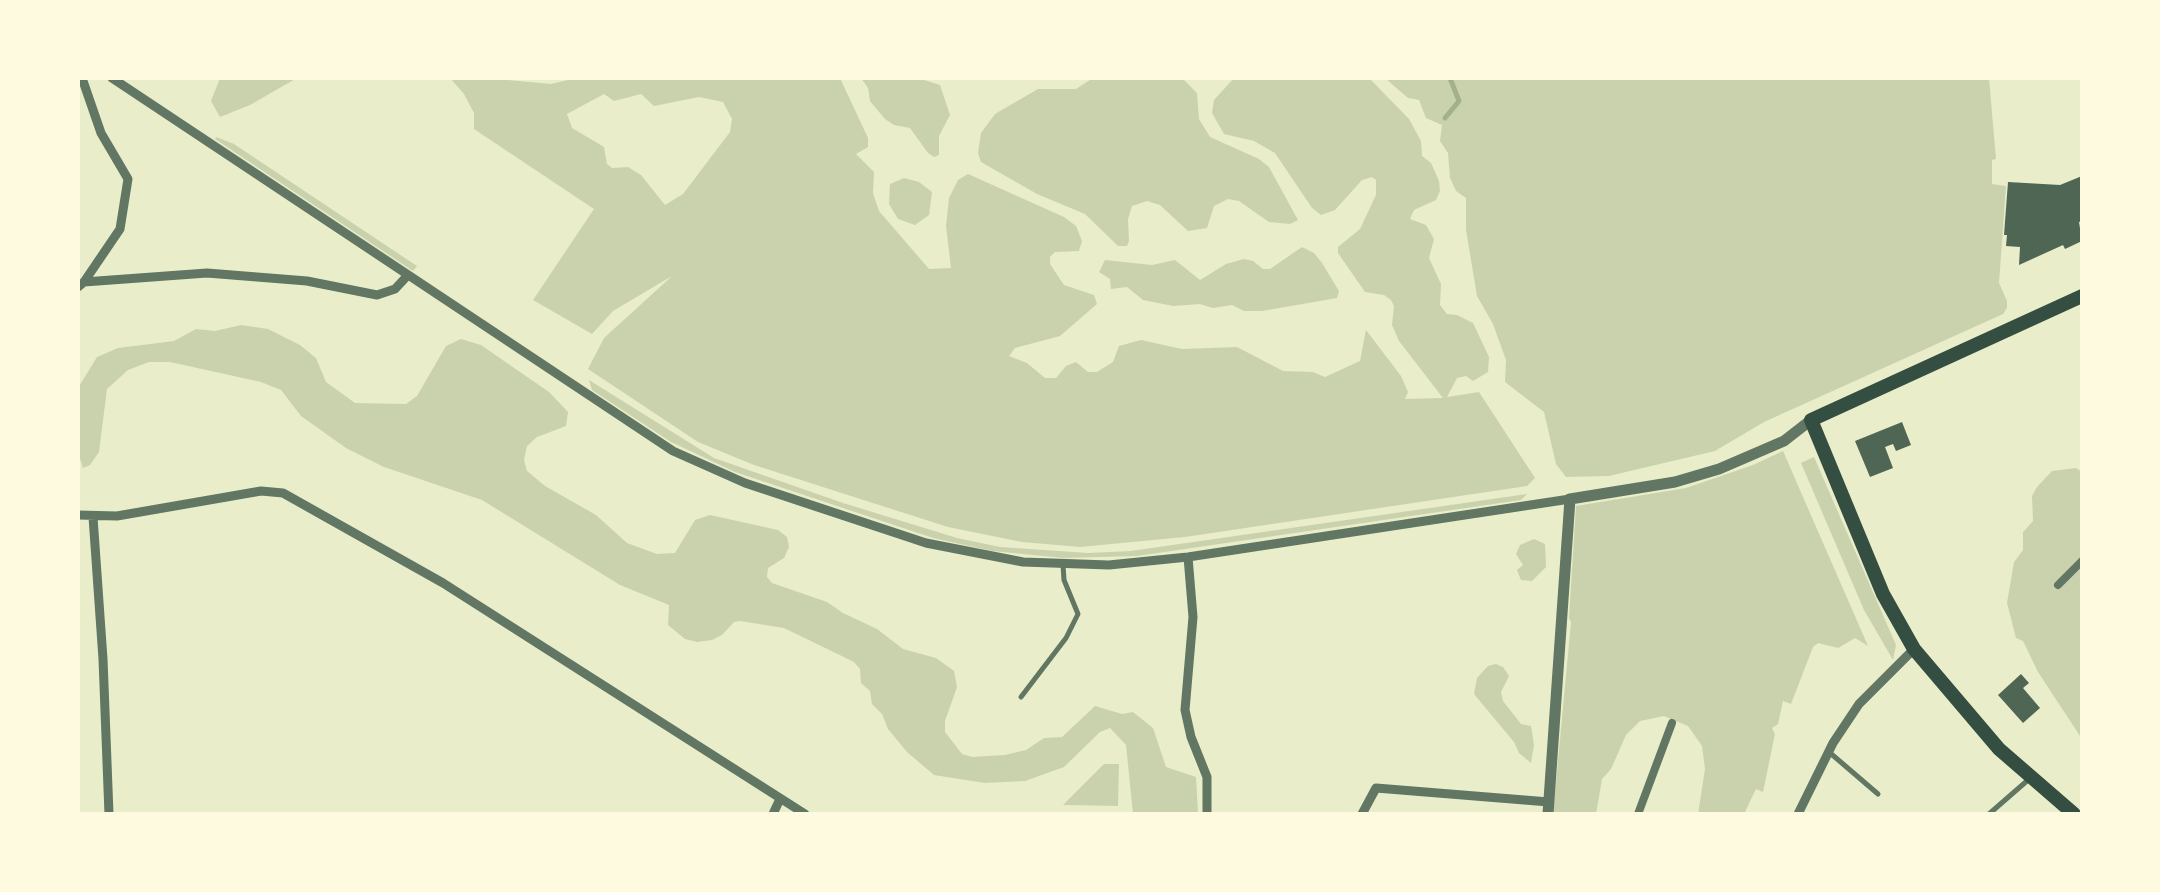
<!DOCTYPE html>
<style>
body{margin:0}
#map{position:relative;width:2160px;height:892px;overflow:hidden;background:#e9edc9;font-family:"PT Sans Narrow",sans-serif}
canvas{display:block}
.frame{position:absolute;inset:0;border:80px solid #fefae0;pointer-events:none}
</style>
<div id="map">
<canvas width="2160" height="892"></canvas>
<div class="frame"></div>
</div>
<script>
const g = document.querySelector('canvas').getContext('2d');
g.lineJoin = 'round';
function paint(path, color) { g.fillStyle = color; g.fill(path, 'evenodd'); }
const shape = rows => new Path2D(rows.map(r => 'M' + r).join(''));
function stroke(path, color, width, dash) { g.strokeStyle = color; g.lineWidth = width; g.lineCap = dash ? 'butt' : 'round'; g.setLineDash(dash || []); g.stroke(path); }
paint(shape([
 [220,78,297,78,250,105,220,117,211,101],
 [450,78,486,78,551,84,576,78,840,78,868,138,868,147,856,154,874,172,873,193,879,211,929,269,951,268,946,226,949,198,958,180,968,174,1064,217,1076,226,1082,241,1079,251,1055,252,1050,257,1050,264,1064,285,1094,295,1097,304,1060,336,1015,348,1009,356,1027,363,1045,378,1056,378,1066,366,1076,362,1088,372,1097,372,1113,362,1119,346,1141,340,1182,349,1237,347,1283,371,1313,372,1325,377,1360,361,1366,330,1401,376,1408,392,1405,399,1443,398,1399,341,1392,325,1394,306,1391,300,1384,295,1365,292,1338,253,1338,247,1360,229,1376,195,1376,180,1372,177,1362,180,1335,210,1321,215,1312,208,1275,153,1254,141,1224,134,1212,113,1214,100,1234,78,1369,78,1409,119,1421,141,1422,156,1431,163,1439,181,1440,191,1436,200,1414,210,1410,219,1426,225,1434,239,1429,258,1441,284,1440,305,1447,314,1457,315,1473,323,1489,357,1488,372,1473,381,1466,376,1457,378,1447,397,1479,392,1535,478,1527,486,1185,537,1080,547,1022,542,948,527,754,465,698,442,588,369,604,338,672,276,613,311,592,334,533,300,594,209,474,129,474,113,464,94],
 [604,94,614,101,641,94,654,106,699,97,723,102,732,119,730,132,683,194,665,205,641,175,628,167,612,168,607,164,604,147,572,128,567,114],
 [861,78,918,78,940,85,950,115,939,136,939,155,934,157,928,153,910,128,894,125,885,119,870,101,868,88],
 [1093,78,1182,78,1197,93,1199,119,1210,137,1259,159,1269,167,1298,220,1290,224,1269,222,1239,201,1228,199,1214,206,1207,228,1188,231,1160,205,1147,201,1132,206,1128,219,1129,241,1127,246,1118,246,1085,214,1037,194,981,162,978,153,981,133,995,114,1038,89,1076,89],
 [1385,78,1989,78,1996,159,1992,160,1992,184,2006,186,1999,283,2007,301,2007,308,2003,314,1764,422,1715,451,1609,476,1566,477,1556,464,1544,412,1505,382,1506,360,1493,324,1477,296,1466,230,1466,198,1456,191,1450,178,1448,153,1440,141,1442,125,1426,118,1419,100,1408,98],
 [216,137,234,144,417,266,413,271,215,139],
 [904,178,919,182,932,192,929,215,915,225,898,219,889,204,890,184],
 [1302,247,1314,253,1322,263,1339,291,1337,298,1262,311,1244,311,1232,305,1213,308,1200,304,1173,306,1143,300,1127,287,1111,289,1110,279,1099,272,1105,260,1152,265,1175,260,1200,280,1226,264,1244,259,1253,261,1263,269,1270,269],
 [241,325,268,329,300,345,316,358,326,382,355,403,406,404,417,396,446,346,461,339,481,345,549,392,568,412,566,426,537,437,527,446,524,460,527,471,545,486,596,515,627,543,657,554,675,553,695,520,710,515,778,530,787,537,789,547,784,558,768,568,767,577,772,583,827,602,843,613,877,629,903,649,936,658,954,671,957,687,945,721,945,732,962,754,972,757,1005,755,1026,750,1044,738,1062,737,1095,706,1122,714,1133,712,1153,728,1166,767,1196,777,1198,814,1133,814,1126,745,1110,728,1100,732,1064,767,1025,781,985,783,934,775,907,752,888,729,882,714,872,704,870,691,861,683,860,669,854,662,784,628,740,621,734,622,722,635,712,640,697,642,685,639,668,625,669,605,620,585,482,500,384,467,346,448,301,416,281,390,261,382,170,362,149,362,128,370,107,389,99,452,90,465,83,468,78,452,78,388,97,357,118,348,174,341,196,329,215,331],
 [589,380,714,458,843,503,957,538,1000,547,1088,553,1131,551,1527,494,1521,500,1137,556,1064,558,992,551,933,538,735,472,671,442,592,390],
 [1783,451,1868,646,1855,638,1838,648,1818,643,1813,647,1791,704,1783,701,1778,724,1772,728,1775,734,1763,792,1756,789,1744,814,1698,814,1705,769,1702,746,1688,726,1664,716,1640,721,1626,735,1611,769,1602,779,1596,814,1553,814,1571,622,1569,618,1576,506,1686,488,1753,465],
 [1814,457,1896,645,1893,660,1864,610,1801,463],
 [2076,468,2082,472,2082,739,2038,672,2023,641,2016,638,2007,603,2014,562,2023,550,2023,532,2033,521,2032,496,2037,487,2052,471],
 [1534,539,1545,544,1546,567,1532,581,1521,580,1517,570,1523,565,1516,554,1520,545],
 [1496,664,1503,667,1509,676,1501,692,1503,701,1521,724,1531,726,1534,745,1531,763,1519,753,1514,742,1474,694,1477,678,1488,666],
 [1104,764,1119,764,1118,806,1063,805]
]), '#cad2ad');
stroke(shape([
 [1445,118,1459,101,1450,78]
]), '#a3b18a', 5);
paint(shape([
 [2082,176,2082,221,2079,222,2082,241,2065,249,2063,245,2019,265,2020,247,2006,246,2007,235,2004,235,2008,182,2060,185],
 [1902,422,1911,445,1896,451,1893,444,1885,447,1893,468,1870,477,1855,441],
 [2021,674,2029,683,2023,688,2040,708,2023,723,1998,695]
]), '#4f6655');
stroke(shape([
 [1021,697,1066,638,1078,614,1064,580,1063,565],
 [1829,752,1878,794],
 [1989,814,2028,780]
]), '#617663', 5);
stroke(shape([
 [2058,585,2082,561],
 [1638,814,1672,723]
]), '#617663', 8);
stroke(shape([
 [112,78,673,451,745,483,926,543,1023,562,1109,565,1188,557,1570,499],
 [84,282,207,273,307,281,377,295,395,289,408,275],
 [78,287,84,282,120,229,128,179,101,133,82,78],
 [78,515,117,516,261,491,283,493,443,583,805,814],
 [93,517,103,659,109,814],
 [1188,557,1193,617,1185,710,1191,737,1207,777,1207,814],
 [773,814,780,799],
 [1362,814,1376,788,1549,802],
 [1798,814,1833,743,1859,704,1914,649]
]), '#617663', 9);
stroke(shape([
 [1548,814,1570,499,1675,482,1719,469,1784,441,1811,420]
]), '#617663', 11);
stroke(shape([
 [2074,814,1999,749,1914,649,1883,594,1811,420,2082,296]
]), '#344e41', 14);
</script>
